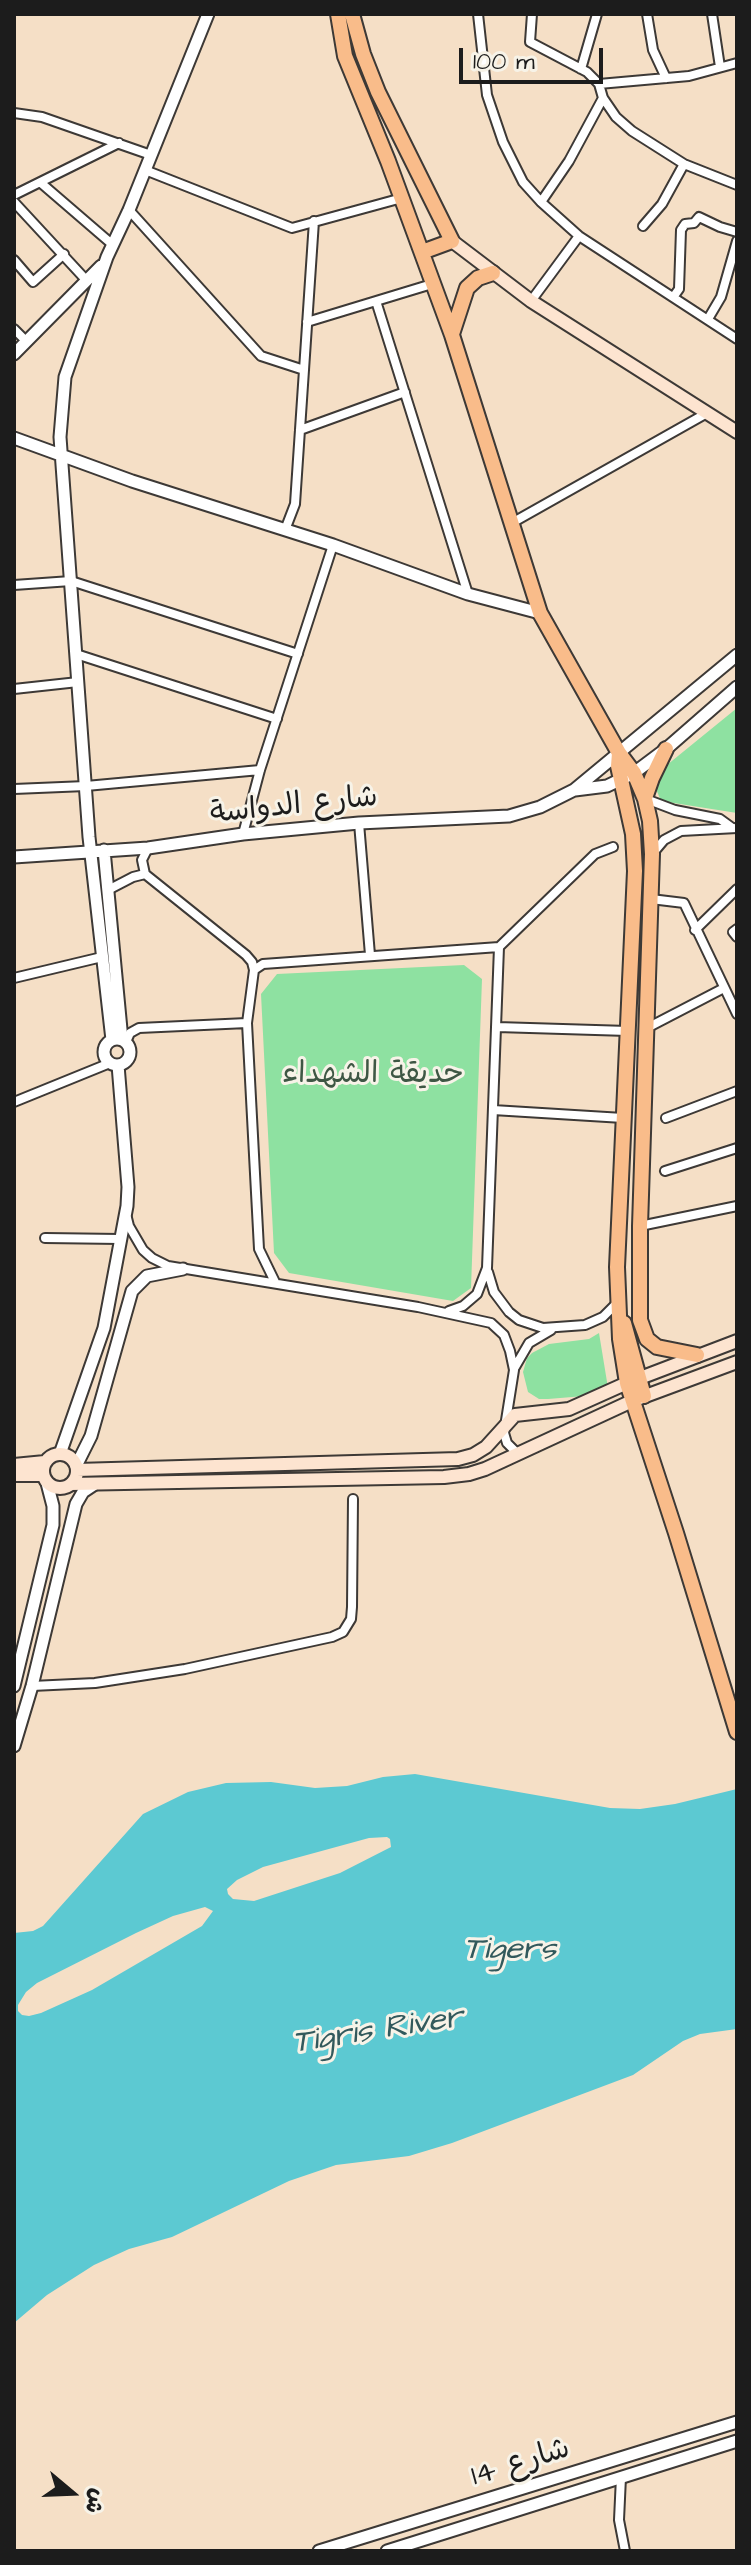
<!DOCTYPE html>
<meta charset="utf-8">
<style>
body{margin:0}
#map{position:relative;width:751px;height:2565px;overflow:hidden;background:#f5dfc6;font-family:"Architects Daughter","Playpen Sans Arabic",sans-serif}
canvas{display:block}
.frame{position:absolute;inset:0;border:16px solid #1c1c1c;pointer-events:none}
.north{position:absolute;left:32px;top:2453px;width:80px;height:80px;-webkit-text-stroke:6px #f7f3e8;paint-order:stroke;rotate:109deg;font-size:22px;font-weight:700;line-height:32px;text-align:center;color:#1c1c1c}
.north::after{content:'';display:block;margin:auto;width:28px;height:36px;background:#1c1c1c;clip-path:polygon(50% 0,100% 100%,50% 72%,0 100%)}
.scale{position:absolute;left:459px;top:48px;width:144px;height:36px;box-sizing:border-box;border:4px solid #1c1c1c;border-top:0;padding-left:10px;font-size:24px;line-height:28px;white-space:nowrap;color:#1c1c1c;-webkit-text-stroke:6px #f7f3e8;paint-order:stroke}
</style>
<div id="map">
<canvas width="751" height="2565"></canvas>
<div class="frame"></div>
<div class="north">ش</div>
<div class="scale">100 m</div>
</div>
<script>
const g = document.querySelector('canvas').getContext('2d');
g.lineJoin = 'round';
function paint(path, color) { g.fillStyle = color; g.fill(path, 'evenodd'); }
const shape = rows => new Path2D(rows.map(r => 'M' + r).join(''));
function stroke(path, color, width, dash) { g.strokeStyle = color; g.lineWidth = width; g.lineCap = dash ? 'butt' : 'round'; g.setLineDash(dash || []); g.stroke(path); }
function label(font, color, halo, rows, align = 'center') {
  g.font = font + ' "Architects Daughter","Playpen Sans Arabic",sans-serif'; g.lineWidth = 6; g.setLineDash([]); g.textBaseline = 'middle'; g.strokeStyle = halo; g.fillStyle = color; for (const [text, x, y, turn = 0] of rows) {
    g.save(); g.translate(x, y); g.rotate((+turn || 0) * Math.PI / 180); g.textAlign = isNaN(turn) ? turn : align; if (halo) g.strokeText(text, 0, 0); g.fillText(text, 0, 0); g.restore();
  }
}
paint(shape([
 [737,708,737,813,661,801,654,784,662,769],
 [464,965,482,979,471,1288,453,1301,289,1273,274,1253,261,994,277,974],
 [599,1333,609,1394,548,1399,539,1399,528,1392,523,1372,527,1358,532,1353,549,1344,589,1339]
]), '#8ee1a1');
paint(shape([
 [415,1774,610,1808,640,1809,675,1804,737,1789,737,2029,700,2034,683,2041,633,2075,452,2143,409,2156,336,2165,289,2181,172,2237,129,2249,94,2265,47,2295,14,2323,14,1933,33,1931,43,1926,143,1814,188,1792,226,1783,271,1782,315,1788,347,1786,383,1777],
 [387,1837,390,1839,391,1847,340,1873,254,1901,233,1899,228,1894,227,1889,237,1880,263,1867,369,1838],
 [205,1907,213,1911,202,1926,92,1990,41,2013,29,2016,22,2015,18,2011,18,2005,26,1992,37,1983,136,1933,173,1916]
]), '#5cc9d2');
const minor = shape([
 [478,14,487,95,503,142,523,182,541,202,579,236,737,339],
 [532,14,530,42,587,72,599,84,603,98,616,117,632,131,684,164,737,185],
 [647,14,653,50,666,78],
 [712,14,720,67],
 [581,69,597,14],
 [599,84,689,76,737,63],
 [14,113,42,117,151,155],
 [145,170,292,228,402,198],
 [41,183,113,245],
 [14,195,119,143],
 [14,202,87,281],
 [541,202,569,161,603,98],
 [129,210,261,356,304,370],
 [643,226,662,204,684,164],
 [14,260,33,282,64,254],
 [674,296,679,289,681,230,685,224,694,223,699,217,720,227,737,232],
 [376,301,468,594],
 [531,301,579,236],
 [708,319,721,297,737,241],
 [307,322,432,284],
 [14,329,26,341],
 [300,430,405,392],
 [510,524,707,413],
 [285,530,295,504,314,221],
 [14,585,71,581,298,654],
 [76,654,277,719],
 [14,689,78,682],
 [14,789,86,786,260,770],
 [646,799,675,810,720,819,731,827],
 [359,823,370,955],
 [243,834,260,770,333,545],
 [148,848,142,860,145,874,246,955,252,962,254,970],
 [653,853,664,840,681,831,737,828],
 [108,890,133,877,145,874],
 [651,899,684,903,737,1014],
 [737,929,733,932,737,937],
 [695,930,737,889],
 [14,978,102,957],
 [497,1027,628,1031],
 [647,1028,724,988],
 [126,1042,130,1033,139,1028,247,1023],
 [14,1102,110,1063],
 [493,1110,623,1118],
 [666,1118,737,1091],
 [665,1171,737,1148],
 [127,1218,129,1226,143,1250,152,1258,168,1266,418,1307,491,1323,504,1335,510,1351,514,1370,504,1433,507,1443,518,1454],
 [640,1226,737,1206],
 [45,1238,120,1239],
 [488,1272,494,1292,509,1312,519,1320,543,1328,585,1325,603,1317,617,1303],
 [275,1282,259,1249,247,1023,254,970,263,964,499,947,595,854,613,847],
 [449,1311,463,1306,477,1294,487,1268,499,947],
 [515,1367,529,1343,551,1330],
 [32,1686,95,1683,185,1669,332,1637,343,1632,351,1619,352,1607,353,1499],
 [621,2477,619,2520,625,2551]
]);
const tertiary = shape([
 [14,354,101,266],
 [14,438,132,481,333,545,468,594,540,613],
 [575,790,607,786,634,773,666,749,737,687],
 [104,850,122,1040],
 [14,857,148,848,243,834,359,823,509,816,540,807,574,790,737,655],
 '104 1052a13 13 0 1 1 26 0a13 13 0 1 1-26 0Z',
 [112,1040,89,837,60,437,65,377,107,257,129,210,208,14],
 [60,1454,104,1328,127,1206,128,1187,118,1065],
 [76,1466,91,1436,132,1291,147,1276,183,1269],
 [14,1686,53,1525,53,1506,47,1483],
 [14,1746,32,1686,76,1504,83,1492,95,1484],
 [319,2551,737,2422],
 [387,2551,737,2441]
]);
const secondary = shape([
 [452,241,531,301,737,432],
 '43 1471a17 17 0 1 1 34 0a17 17 0 1 1-34 0Z',
 [14,1465,45,1462],
 [77,1470,458,1459,473,1455,486,1447,515,1415,569,1409,627,1383,737,1341],
 [14,1475,43,1475],
 [71,1484,444,1477,469,1474,485,1469,632,1401,737,1362]
]);
const primary = shape([
 [338,14,345,56,388,161,452,335,540,613,619,753,634,773,645,799,650,821,652,854,640,1226,640,1320,647,1339,657,1347,697,1355],
 [352,14,363,54,378,92,452,241,422,252],
 [452,334,467,288,478,278,493,273],
 [619,753,618,766,633,834,635,871,617,1267,620,1339,627,1383,676,1533,737,1732],
 [645,798,652,778,666,749],
 [624,1323,644,1396]
]);
stroke(minor, '#3d3936', 12);
stroke(tertiary, '#3d3936', 15);
stroke(secondary, '#3d3936', 16);
stroke(primary, '#3d3936', 18);
stroke(minor, '#fff', 8);
stroke(tertiary, '#fff', 11);
stroke(secondary, '#fde4d0', 12);
stroke(primary, '#f9bc8a', 14);
label('30px', '#1c1c1c', '#f7f3e8', [
 ["شارع الدواسة",294,807,-6],
 ["شارع 14",521,2464,-17]
]);
label('30px', '#3e5744', '#f7f3e8', [
 ["حديقة الشهداء",373,1076]
]);
label('italic 32px', '#32595c', '#f7f3e8', [
 ["Tigers",510,1951],
 ["Tigris River",378,2032,-9]
]);
</script>
